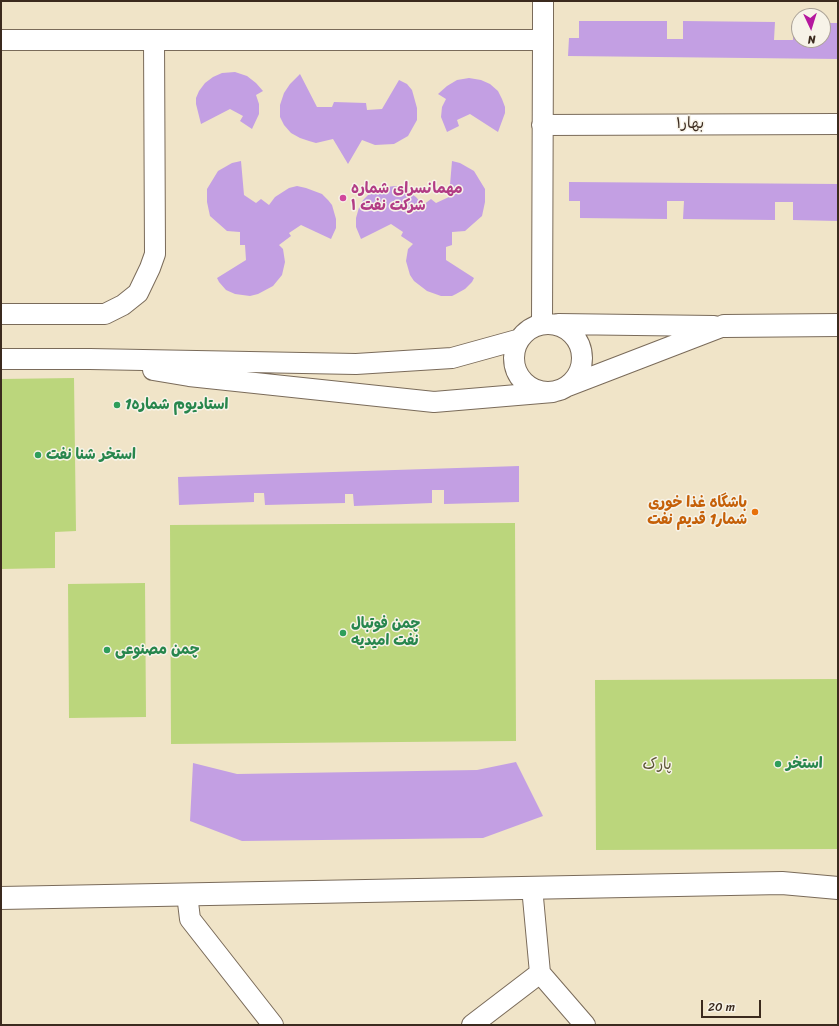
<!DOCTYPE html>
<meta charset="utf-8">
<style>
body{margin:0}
#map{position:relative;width:839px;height:1026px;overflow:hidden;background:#f0e4c8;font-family:Sriracha,sans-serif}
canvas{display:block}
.frame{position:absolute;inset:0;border:2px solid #3b2a1e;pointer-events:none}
.north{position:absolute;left:791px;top:8px;width:40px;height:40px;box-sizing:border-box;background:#f7f3e8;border:1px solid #aca397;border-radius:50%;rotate:176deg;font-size:11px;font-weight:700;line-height:16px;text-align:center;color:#3b2a1e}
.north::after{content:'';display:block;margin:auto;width:14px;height:18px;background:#b5179e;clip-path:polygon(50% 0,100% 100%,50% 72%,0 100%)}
.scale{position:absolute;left:701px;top:1000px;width:60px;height:18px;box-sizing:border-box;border:2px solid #3b2a1e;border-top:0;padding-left:5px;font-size:12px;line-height:14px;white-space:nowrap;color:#3b2a1e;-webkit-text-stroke:3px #f7f3e8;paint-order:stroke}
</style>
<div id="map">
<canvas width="839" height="1026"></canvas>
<div class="frame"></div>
<div class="north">N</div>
<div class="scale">20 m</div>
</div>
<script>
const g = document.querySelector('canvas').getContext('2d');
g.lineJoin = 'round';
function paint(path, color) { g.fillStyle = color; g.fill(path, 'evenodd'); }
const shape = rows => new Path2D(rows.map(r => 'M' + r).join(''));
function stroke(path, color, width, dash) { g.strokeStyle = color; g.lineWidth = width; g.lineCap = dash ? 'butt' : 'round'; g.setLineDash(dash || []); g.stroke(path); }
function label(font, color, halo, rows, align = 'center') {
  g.font = font + ' Sriracha,"Playpen Sans Arabic",sans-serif'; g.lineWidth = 3; g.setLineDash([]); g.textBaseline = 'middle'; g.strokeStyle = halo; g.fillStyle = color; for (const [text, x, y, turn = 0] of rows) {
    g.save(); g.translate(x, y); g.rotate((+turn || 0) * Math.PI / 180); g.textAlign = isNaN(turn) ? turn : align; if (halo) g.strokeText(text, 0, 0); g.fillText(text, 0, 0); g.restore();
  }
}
paint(shape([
 [74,378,76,531,55,532,55,568,1,569,1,379],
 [515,523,516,741,171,744,170,525],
 [145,583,146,717,69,718,68,584],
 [838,679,838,849,596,850,595,680]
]), '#bbd67c');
paint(shape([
 [579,21,667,21,667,39,683,39,683,21,775,22,774,40,793,40,793,22,799,22,799,40,823,40,823,23,838,23,838,59,568,56,569,38,579,38],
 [235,72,247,76,256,83,263,91,256,95,259,104,259,114,252,129,240,121,243,116,230,109,201,124,196,104,196,98,199,91,205,83,213,77,222,73],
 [300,74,317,107,332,107,334,102,366,103,367,110,382,109,399,80,407,84,412,90,417,108,417,120,408,136,394,144,375,145,362,140,348,164,333,139,316,143,309,141,300,138,291,133,284,125,280,117,280,105,284,93,290,84],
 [469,78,481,80,490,84,498,91,502,99,505,107,505,113,498,132,470,114,457,120,459,126,447,132,441,117,442,107,446,99,438,94,447,86,457,80],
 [241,161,244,195,256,203,261,199,269,205,275,197,289,188,297,186,306,188,322,194,328,200,332,205,336,219,336,228,331,239,301,225,289,233,291,236,279,245,283,249,285,262,282,275,273,286,258,294,250,296,235,294,226,290,219,282,217,278,246,260,245,245,240,245,240,232,227,231,210,216,207,202,207,189,218,171,232,163],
 [452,161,460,163,474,171,485,189,485,202,482,216,465,231,452,232,452,245,446,247,446,260,474,278,472,282,465,289,456,294,452,296,441,296,427,291,414,281,410,275,406,261,408,249,413,244,401,236,403,232,391,224,361,239,356,227,356,218,360,204,364,199,370,193,386,187,395,186,403,188,416,197,423,205,431,199,436,203,449,197],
 [569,182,838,184,838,221,793,220,793,202,775,202,775,220,683,219,684,201,667,201,667,219,580,218,580,201,569,201],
 [519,466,519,502,444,504,444,490,432,490,432,503,354,506,353,494,345,494,345,503,265,505,264,493,254,493,254,502,179,505,178,477],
 [516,762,543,816,483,838,242,841,190,821,193,763,237,774,477,770]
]), '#c39fe3');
const street = shape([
 [1,40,543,40,542,323],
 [543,40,543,1],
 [542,125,838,124],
 [1,314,105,314,123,305,138,293,150,268,155,254,154,40],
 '514 358a34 34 0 1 1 68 0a34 34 0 1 1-68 0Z',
 [558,324,714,326],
 [1,359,90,359,356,364,452,358,517,340],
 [153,370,189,376,434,402,553,392],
 [568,386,724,326],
 [532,887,540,973,585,1025],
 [187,894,190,919,273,1025],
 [472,1025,540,973]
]);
const secondary = shape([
 [724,326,838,325],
 [1,898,782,883,838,888]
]);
stroke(street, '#7a6b5a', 22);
stroke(secondary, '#7a6b5a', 24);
stroke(street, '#fff', 20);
stroke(secondary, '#fff', 22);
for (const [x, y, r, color] of [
 [343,198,4,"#d1479c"],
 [117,405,4,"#2e9e5b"],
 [38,455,4,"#2e9e5b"],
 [755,512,4,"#e8710a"],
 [343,633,4,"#2e9e5b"],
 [107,650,4,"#2e9e5b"],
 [778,764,4,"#2e9e5b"]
]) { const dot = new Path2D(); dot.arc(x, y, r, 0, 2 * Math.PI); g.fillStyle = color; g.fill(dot); stroke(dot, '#f7f3e8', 1.5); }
label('15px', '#3b2a1e', '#f7f3e8', [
 ["بهار۱",690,124]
]);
label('bold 15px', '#b23c85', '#f7f3e8', [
 ["مهمانسرای شماره",351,189],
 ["۱ شرکت نفت",351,206]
], 'left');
label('bold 15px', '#27864d', '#f7f3e8', [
 ["استادیوم شماره1",125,405],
 ["استخر شنا نفت",46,455],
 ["چمن فوتبال",351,624],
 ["نفت امیدیه",351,641],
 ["چمن مصنوعی",115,650],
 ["استخر",786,764]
], 'left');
label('bold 15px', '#c56008', '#f7f3e8', [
 ["باشگاه غذا خوری",747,503],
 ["شمار1 قدیم نفت",747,520]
], 'right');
label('15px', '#5b5536', '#f7f3e8', [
 ["پارک",657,765]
]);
</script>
